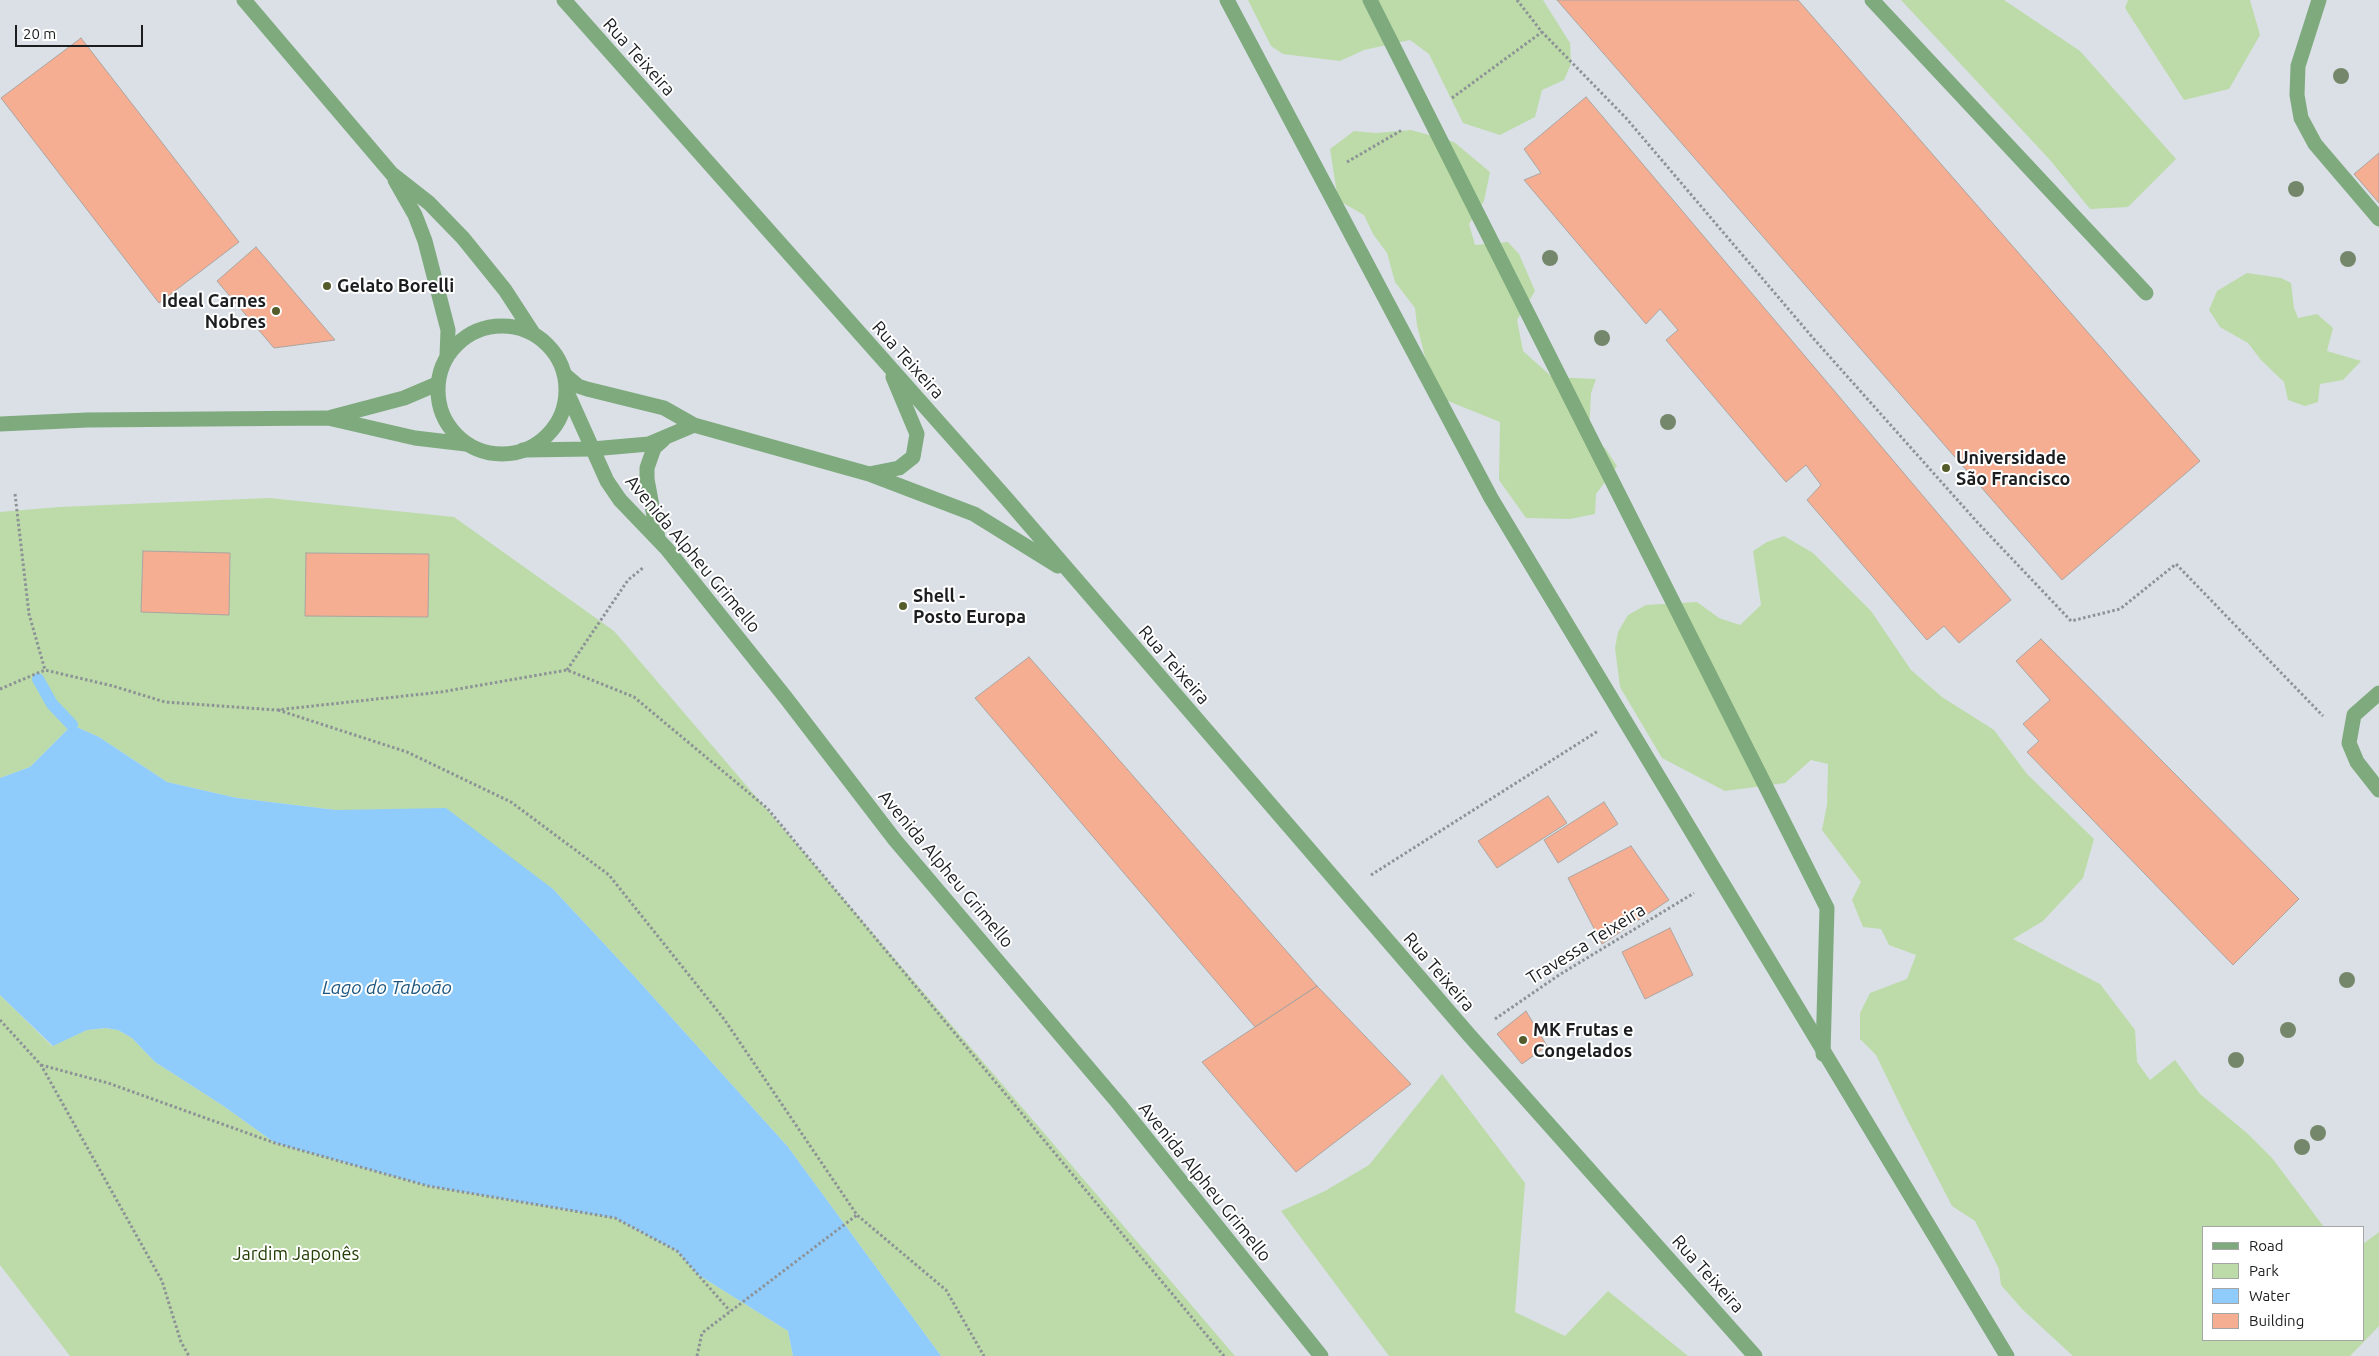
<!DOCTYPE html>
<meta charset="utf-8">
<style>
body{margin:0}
#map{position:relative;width:2379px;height:1356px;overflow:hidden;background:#dae0e6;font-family:Ubuntu,sans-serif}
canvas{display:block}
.legend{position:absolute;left:2202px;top:1226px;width:162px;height:115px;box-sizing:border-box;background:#fff;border:1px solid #a4a5a5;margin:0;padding:6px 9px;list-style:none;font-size:15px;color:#1b1d1f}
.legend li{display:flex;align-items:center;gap:10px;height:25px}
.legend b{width:25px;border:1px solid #a4a5a5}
.scale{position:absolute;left:15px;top:25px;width:128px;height:22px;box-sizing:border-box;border:2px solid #1b1d1f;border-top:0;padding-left:6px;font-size:15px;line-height:18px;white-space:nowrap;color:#1b1d1f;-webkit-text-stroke:4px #fff;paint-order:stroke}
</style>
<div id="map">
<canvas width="2379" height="1356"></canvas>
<ul class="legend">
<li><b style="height:6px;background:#7eaa7e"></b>Road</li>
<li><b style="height:14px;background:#bcdba8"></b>Park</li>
<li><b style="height:14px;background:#8fccfc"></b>Water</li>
<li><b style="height:14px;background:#f5ae91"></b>Building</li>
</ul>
<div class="scale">20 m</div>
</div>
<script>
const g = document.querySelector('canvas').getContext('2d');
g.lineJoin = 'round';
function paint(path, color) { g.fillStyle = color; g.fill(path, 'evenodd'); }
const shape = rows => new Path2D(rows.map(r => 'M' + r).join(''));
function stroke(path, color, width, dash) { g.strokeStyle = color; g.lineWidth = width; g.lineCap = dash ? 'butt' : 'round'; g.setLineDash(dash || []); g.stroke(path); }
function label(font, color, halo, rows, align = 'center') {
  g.font = font + ' Ubuntu,sans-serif'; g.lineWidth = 4; g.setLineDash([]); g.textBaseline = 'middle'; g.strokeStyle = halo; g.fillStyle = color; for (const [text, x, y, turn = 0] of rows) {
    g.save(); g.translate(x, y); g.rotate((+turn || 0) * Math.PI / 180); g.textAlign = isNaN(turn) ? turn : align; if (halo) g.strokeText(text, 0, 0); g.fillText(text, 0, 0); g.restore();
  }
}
paint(shape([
 [1248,0,1543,0,1570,43,1571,64,1564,80,1542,90,1535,117,1500,135,1463,123,1429,54,1410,40,1364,50,1340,61,1283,54,1271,46],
 [1901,0,2004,0,2080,51,2176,159,2128,207,2090,209,2050,160],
 [2128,0,2250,0,2260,35,2229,89,2184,100,2125,8],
 [1411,130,1454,142,1490,172,1484,201,1469,224,1475,245,1508,242,1519,254,1535,291,1517,320,1523,351,1552,377,1596,379,1591,393,1589,435,1605,448,1617,466,1596,494,1595,514,1570,519,1526,518,1499,480,1500,422,1443,399,1426,361,1417,325,1415,308,1395,282,1387,253,1373,234,1364,215,1338,200,1330,149,1354,131,1375,133],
 [2247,273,2281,278,2291,283,2294,308,2298,318,2317,314,2333,328,2327,351,2361,361,2343,380,2320,384,2318,402,2305,406,2288,400,2284,382,2261,360,2248,343,2220,327,2209,310,2217,291],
 [269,498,454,517,614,631,1235,1356,941,1356,788,1147,635,977,553,889,336,810,237,798,167,782,99,737,72,725,30,767,0,778,0,512,59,507],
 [1784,536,1813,553,1871,611,1911,670,1942,697,1994,730,2027,774,2094,839,2083,878,2043,921,2013,939,2100,984,2135,1030,2137,1062,2150,1080,2175,1060,2200,1094,2247,1133,2272,1158,2324,1227,2203,1227,2203,1340,2363,1340,2363,1244,2379,1232,2379,1326,2350,1356,2073,1356,2022,1309,2001,1285,1999,1269,1975,1221,1952,1206,1905,1115,1876,1055,1860,1039,1860,1013,1870,993,1907,979,1916,955,1889,945,1881,929,1863,927,1852,900,1861,882,1822,830,1827,805,1828,764,1811,760,1785,783,1725,791,1662,758,1620,687,1615,648,1618,632,1628,615,1646,605,1697,602,1719,618,1740,625,1761,605,1753,551,1767,542],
 [0,995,52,1046,87,1030,106,1028,118,1030,132,1038,155,1062,222,1105,275,1143,428,1186,615,1218,677,1251,697,1274,788,1331,793,1356,70,1356,0,1265],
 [1442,1074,1525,1183,1515,1312,1565,1336,1608,1291,1688,1356,1389,1356,1281,1211,1325,1191,1369,1165]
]), '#bcdba8');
paint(shape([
 [72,725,99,737,167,782,237,798,336,810,446,808,553,889,635,977,788,1147,941,1356,793,1356,788,1331,697,1274,677,1251,615,1218,428,1186,275,1143,222,1105,155,1062,132,1038,118,1030,106,1028,87,1030,53,1046,0,995,0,778,30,767]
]), '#8fccfc');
stroke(shape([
 [38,679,52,704,72,725]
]), '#8fccfc', 12);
const building = shape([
 [1557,0,1798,0,2200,461,2062,580,1557,0],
 [81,38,239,242,159,303,1,98,81,38],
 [1586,97,2011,600,1959,643,1944,626,1927,640,1807,500,1821,485,1806,465,1786,482,1666,340,1678,330,1660,309,1646,324,1524,180,1541,173,1524,149,1586,97],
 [2379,153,2379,203,2354,174,2379,153],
 [256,247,335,340,274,348,217,281,256,247],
 [143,551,230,553,229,615,141,612,143,551],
 [306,553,429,554,428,617,305,616,306,553],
 [2041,639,2299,899,2233,965,2027,752,2039,741,2023,724,2050,700,2016,661,2041,639],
 [1029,657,1317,986,1255,1027,975,698,1029,657],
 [1548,796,1567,823,1497,868,1478,841,1548,796],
 [1604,802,1618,824,1558,863,1544,840,1604,802],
 [1631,846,1669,900,1602,944,1568,878,1631,846],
 [1670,928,1693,975,1645,999,1622,952,1670,928],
 [1317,986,1411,1084,1296,1172,1202,1062,1317,986],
 [1526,1011,1547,1046,1522,1064,1497,1034,1526,1011]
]);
paint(building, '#f5ae91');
stroke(building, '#aca4a1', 1);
stroke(shape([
 [1517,0,1542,32,1626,118,1813,338,1978,523,2071,621,2120,609,2176,564,2323,716],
 [1452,98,1542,32],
 [1347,162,1402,130],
 [15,494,29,614,45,670],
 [567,670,628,580,644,567],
 [0,689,45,670,113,686,165,702,276,710,441,692,567,670,634,697,767,808,1224,1356],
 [278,710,407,752,511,802,609,875,724,1019,857,1215,946,1290,984,1356],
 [1371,875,1598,731],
 [1495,1019,1559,975,1694,893],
 [0,1020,41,1065,162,1281,181,1342,189,1356],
 [41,1065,108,1083,275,1143,428,1186,615,1218,677,1251,730,1311],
 [697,1356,702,1333,857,1215]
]), '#8d9296', 3, [2.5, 2.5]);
stroke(shape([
 [1370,0,1827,908,1823,1054],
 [1872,0,2146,293],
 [2319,0,2298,66,2297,95,2301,118,2315,144,2379,219],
 [2379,693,2354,715,2349,743,2357,762,2379,790]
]), '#7eaa7e', 15);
stroke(shape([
 [564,0,1006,498,1470,1036,1755,1356],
 [565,375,578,386,587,389,664,408,694,425,869,474,974,514,1058,566],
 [332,417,404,398,437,384],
 [0,424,87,420,328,418,415,438,466,444],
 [523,450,592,449,649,444,694,425],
 [869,474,899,468,913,457,917,434,893,377]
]), '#7eaa7e', 15);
stroke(shape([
 [244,0,392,174,429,203,463,238,505,290,533,333],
 [1227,0,1491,498,2007,1356],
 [395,180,415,215,425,241,448,330,447,356],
 '438 390a64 64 0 1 1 128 0a64 64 0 1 1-128 0Z',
 [567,392,607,481,620,500,667,549,786,698,895,840,1119,1104,1321,1356],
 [658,538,647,479,647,468,654,448,663,440]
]), '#7eaa7e', 15);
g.fillStyle = '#75876a';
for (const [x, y] of [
 [2341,76],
 [2296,189],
 [1550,258],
 [2348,259],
 [1602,338],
 [1668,422],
 [2347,980],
 [2288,1030],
 [2236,1060],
 [2318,1133],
 [2302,1147]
]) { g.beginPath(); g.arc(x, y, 8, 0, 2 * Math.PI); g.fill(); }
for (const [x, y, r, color] of [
 [327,286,5,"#535c2a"],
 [276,311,5,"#535c2a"],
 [1946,468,5,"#535c2a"],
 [903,606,5,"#535c2a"],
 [1523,1040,5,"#535c2a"]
]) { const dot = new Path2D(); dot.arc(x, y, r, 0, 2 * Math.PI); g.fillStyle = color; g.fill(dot); stroke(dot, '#fff', 2); }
label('18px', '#1b1d1f', '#fff', [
 ["Rua Teixeira",639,57,48],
 ["Rua Teixeira",908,360,48],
 ["Avenida Alpheu Grimello",693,554,50],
 ["Rua Teixeira",1174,665,49],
 ["Avenida Alpheu Grimello",946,869,50],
 ["Travessa Teixeira",1586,944,-32],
 ["Rua Teixeira",1439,972,49],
 ["Avenida Alpheu Grimello",1205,1182,51],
 ["Rua Teixeira",1708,1274,48]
]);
label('bold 18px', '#1b1d1f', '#fff', [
 ["Gelato Borelli",337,286],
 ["Ideal Carnes",266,301,"right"],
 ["Nobres",266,322,"right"],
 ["Universidade",1956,458],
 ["São Francisco",1956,479],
 ["Shell -",913,596],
 ["Posto Europa",913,617],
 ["MK Frutas e",1533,1030],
 ["Congelados",1533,1051]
], 'left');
label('18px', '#223e05', '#fff', [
 ["Jardim Japonês",296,1254]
]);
label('italic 19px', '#1e577f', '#fff', [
 ["Lago do Taboão",387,988]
]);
</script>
